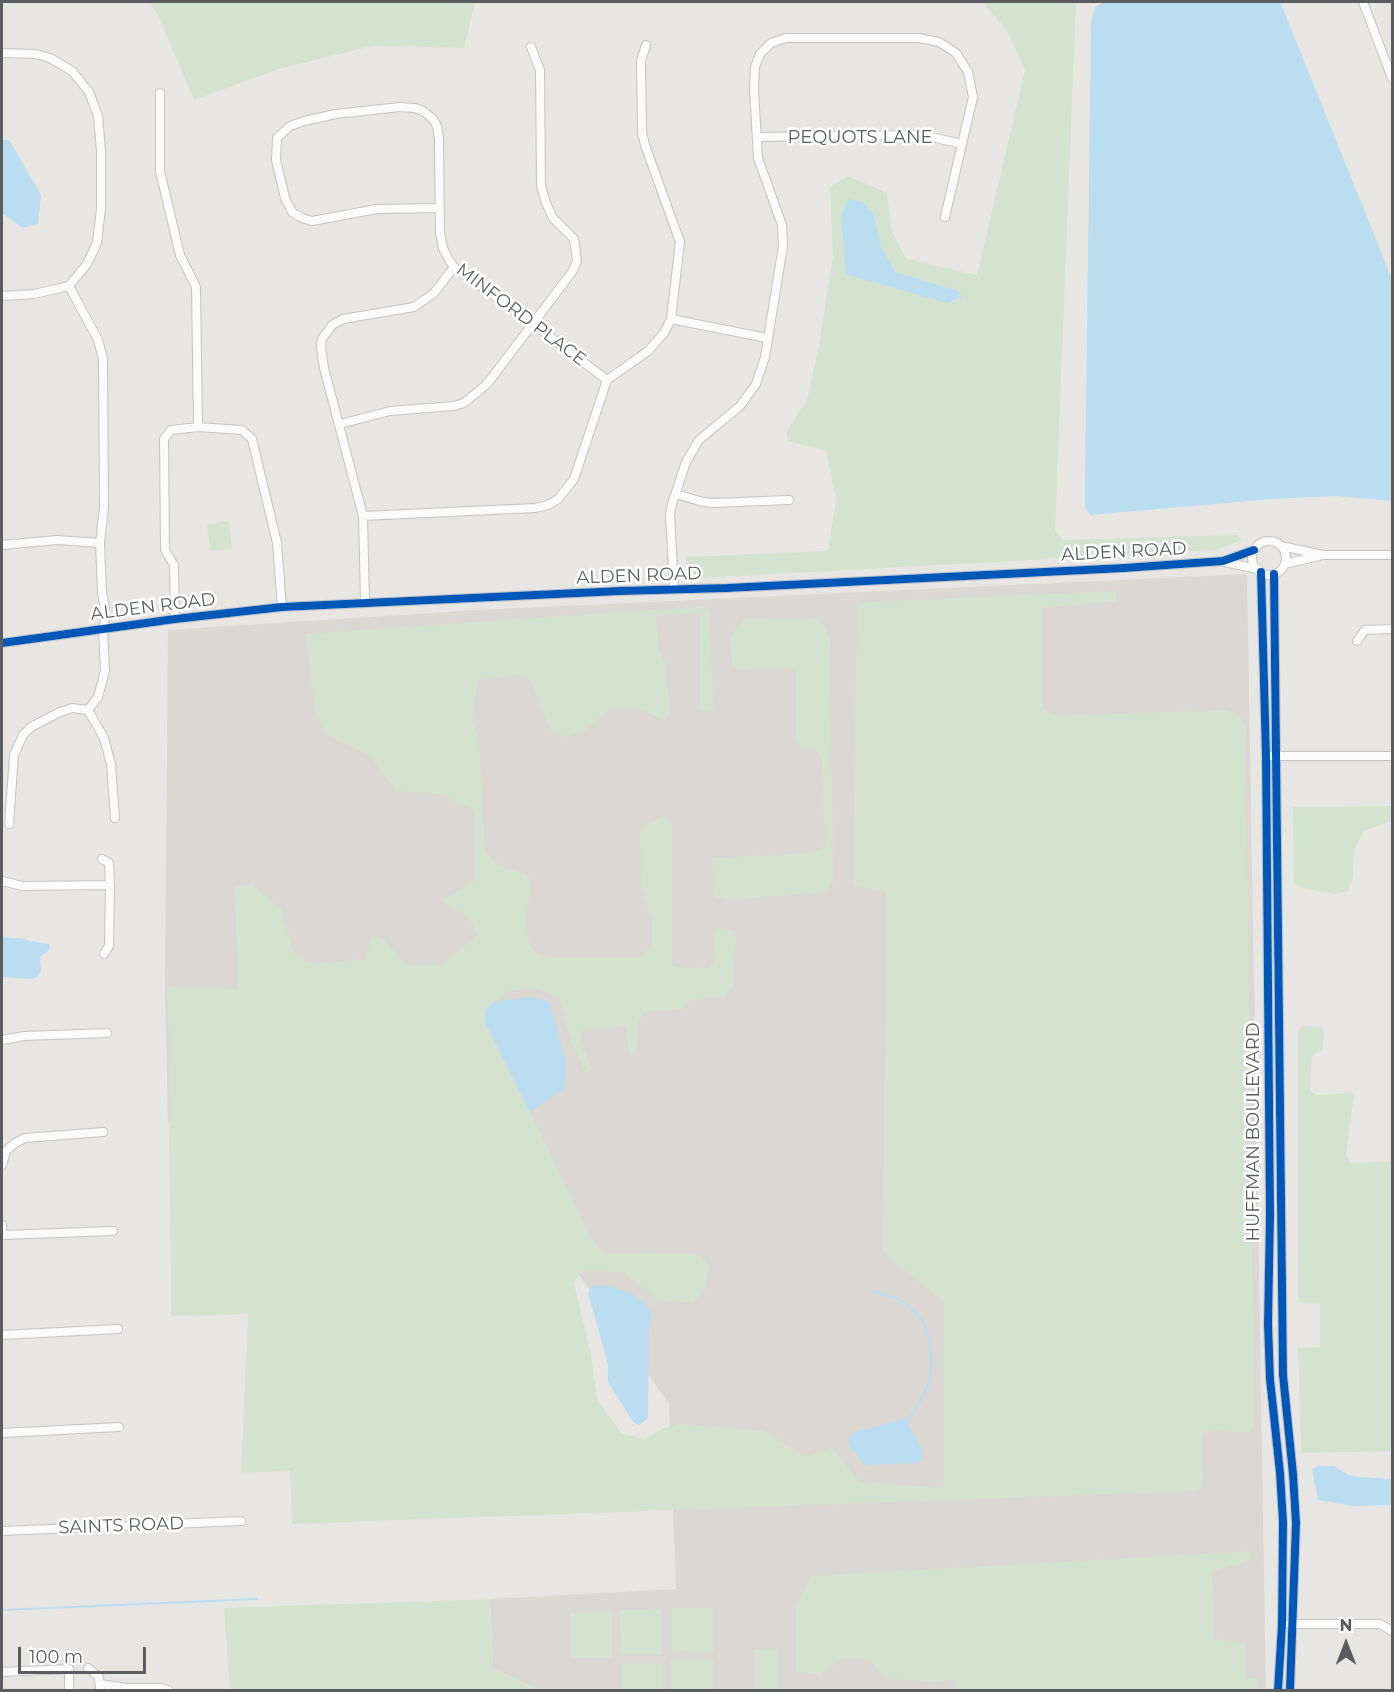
<!DOCTYPE html>
<style>
body{margin:0}
#map{position:relative;width:1394px;height:1692px;overflow:hidden;background:#e8e6e3;font-family:Montserrat,sans-serif}
canvas{display:block}
.frame{position:absolute;inset:0;border:3px solid #595d60;pointer-events:none}
.north{position:absolute;left:1316px;top:1614px;width:60px;height:60px;-webkit-text-stroke:4px #fff;paint-order:stroke;rotate:0deg;font-size:16px;font-weight:700;line-height:24px;text-align:center;color:#595d60}
.north::after{content:'';display:block;margin:auto;width:21px;height:27px;background:#595d60;clip-path:polygon(50% 0,100% 100%,50% 72%,0 100%)}
.scale{position:absolute;left:18px;top:1647px;width:128px;height:27px;box-sizing:border-box;border:3px solid #595d60;border-top:0;padding-left:8px;font-size:18px;line-height:21px;white-space:nowrap;color:#595d60;-webkit-text-stroke:4px #fff;paint-order:stroke}
</style>
<div id="map">
<canvas width="1394" height="1692"></canvas>
<div class="frame"></div>
<div class="north">N</div>
<div class="scale">100 m</div>
</div>
<script>
const g = document.querySelector('canvas').getContext('2d');
g.lineJoin = 'round';
function paint(path, color) { g.fillStyle = color; g.fill(path, 'evenodd'); }
const shape = rows => new Path2D(rows.map(r => 'M' + r).join(''));
function stroke(path, color, width, dash) { g.strokeStyle = color; g.lineWidth = width; g.lineCap = dash ? 'butt' : 'round'; g.setLineDash(dash || []); g.stroke(path); }
function label(font, color, halo, rows, align = 'center') {
  g.font = font + ' Montserrat,sans-serif'; g.lineWidth = 5; g.setLineDash([]); g.textBaseline = 'middle'; g.strokeStyle = halo; g.fillStyle = color; for (const [text, x, y, turn = 0] of rows) {
    g.save(); g.translate(x, y); g.rotate((+turn || 0) * Math.PI / 180); g.textAlign = isNaN(turn) ? turn : align; if (halo) g.strokeText(text, 0, 0); g.fillText(text, 0, 0); g.restore();
  }
}
paint(shape([
 [1247,574,1266,1690,540,1690,493,1669,490,1599,676,1589,669,1404,475,1125,168,1122,165,988,168,630,478,610]
]), '#dbd8d3');
paint(shape([
 [149,2,475,2,464,48,372,46,282,68,194,100,158,15],
 [982,2,1076,2,1055,530,1063,540,1237,535,1242,540,1217,550,700,578,687,571,686,557,828,551,836,499,826,451,788,441,786,432,807,400,818,351,833,258,830,187,848,176,887,193,891,230,906,259,977,275,1025,70,1007,30],
 [874,215,881,247,896,272,958,291,846,274],
 [229,521,232,549,210,551,207,524],
 [1115,591,1117,601,1043,608,1043,708,1055,716,1228,710,1240,717,1246,729,1254,1427,1248,1432,1207,1431,1202,1436,1204,1486,1197,1491,292,1524,290,1471,241,1473,248,1314,171,1316,168,987,238,989,235,887,252,885,282,910,293,952,312,964,366,959,371,936,382,938,407,966,442,965,477,935,470,919,443,901,474,881,474,810,440,794,397,791,370,756,327,735,315,710,305,634,704,606,710,612,713,708,709,712,700,710,700,613,656,616,659,651,665,662,670,712,664,720,640,709,613,707,585,730,565,737,549,728,531,680,520,674,478,680,472,717,479,740,485,850,491,859,504,868,525,874,531,881,526,919,529,943,537,954,550,957,641,957,652,946,652,920,641,887,640,830,649,823,663,817,672,824,672,964,675,967,709,968,713,964,714,930,718,928,733,930,736,936,733,986,725,996,690,1000,681,1009,643,1012,638,1024,636,1051,632,1055,629,1053,626,1026,581,1030,580,1039,592,1068,589,1072,585,1072,570,1038,559,998,536,988,509,991,487,1008,530,1112,593,1242,606,1253,698,1254,709,1265,706,1288,692,1303,659,1300,623,1272,583,1271,574,1283,591,1354,597,1399,622,1434,645,1439,664,1428,682,1424,764,1431,806,1457,831,1447,860,1482,944,1488,944,1302,883,1252,886,892,853,886,857,606,865,602],
 [816,618,825,627,830,641,833,881,826,892,731,900,713,896,712,858,812,853,825,846,822,757,815,750,803,749,796,741,796,673,790,668,737,669,732,665,731,636,745,619],
 [1392,806,1392,821,1364,831,1354,849,1353,878,1348,891,1334,894,1302,888,1294,883,1293,807],
 [1303,1026,1322,1027,1324,1034,1323,1049,1312,1056,1310,1090,1316,1095,1352,1093,1354,1095,1346,1155,1350,1163,1392,1161,1392,1451,1301,1453,1298,1348,1320,1347,1320,1303,1298,1303,1298,1031],
 [1254,1551,1245,1562,1212,1572,1214,1639,1245,1644,1246,1679,1259,1678,1259,1690,956,1690,955,1681,929,1682,885,1678,869,1659,841,1659,820,1675,796,1672,796,1606,811,1576],
 [490,1599,493,1669,540,1690,230,1690,224,1608],
 [672,1608,713,1608,713,1652,672,1651],
 [661,1609,661,1655,621,1655,620,1610],
 [612,1612,612,1658,570,1658,570,1613],
 [755,1649,779,1649,779,1690,755,1690],
 [671,1660,713,1660,713,1690,671,1690],
 [621,1663,663,1663,663,1690,621,1690]
]), '#d3e3cf');
paint(shape([
 [1105,2,1279,2,1281,4,1392,279,1392,501,1337,496,1272,499,1090,515,1085,507,1085,486,1091,23,1095,7],
 [2,139,10,141,41,195,38,224,23,228,2,213],
 [849,199,862,202,874,215,881,247,896,272,958,291,962,297,947,303,846,274,841,216],
 [2,937,26,939,29,941,49,944,50,948,47,952,40,957,41,971,37,977,33,979,2,977],
 [520,998,541,998,550,1003,566,1062,564,1089,530,1112,485,1022,487,1008,494,1002],
 [604,1285,630,1292,645,1303,652,1313,649,1329,648,1418,639,1425,634,1423,608,1382,608,1364,588,1293,592,1286],
 [910,1417,909,1426,921,1447,923,1458,919,1463,864,1465,857,1454,851,1449,848,1442,850,1435,860,1431],
 [1318,1466,1334,1466,1348,1475,1358,1477,1392,1479,1392,1505,1354,1506,1318,1500,1312,1469]
]), '#badef0');
stroke(shape([
 [875,1292,897,1298,910,1307,923,1321,929,1338,932,1361,929,1383,919,1404,910,1417],
 [2,1610,257,1599]
]), '#badef0', 2);
const minor = shape([
 [1363,2,1392,78],
 [2,53,36,54,50,58,72,71,89,92,98,116,101,151,101,209,97,243,87,264,69,286,34,294,2,296],
 [160,93,160,171,180,255,196,287,198,427],
 [757,137,923,135,962,144],
 [438,208,377,209,312,221,302,218,292,212,285,198,276,160,277,138,290,126,304,121,336,114,400,107,415,108,423,111,433,119,437,126,439,139,440,233,443,248,449,260,454,267,520,314,607,380],
 [69,286,98,340,103,359,104,507,100,543,102,592,106,616,103,629,105,671,98,697,88,710],
 [671,319,767,338],
 [340,424,390,411,454,406,464,403,487,384,572,272,577,261,574,239,553,218,546,203,541,186,540,70,531,47],
 [676,494,703,502,714,503,789,500],
 [363,516,535,508,548,505,558,499,574,479,607,380,648,351,664,333,671,319,680,242,645,145,642,132,641,61,646,45],
 '1252 558a17 17 0 1 1 34 0a17 17 0 1 1-34 0Z',
 [2,545,57,540,100,543],
 [1281,546,1323,555,1392,555],
 [1224,562,1258,569],
 [1285,564,1319,556],
 [1261,572,1266,756,1270,1215,1268,1324,1270,1379,1280,1473,1283,1522,1282,1624,1278,1690],
 [1274,574,1283,1375,1293,1474,1296,1523,1290,1690],
 [674,589,670,514,672,504,686,462,699,440,740,406,756,384,765,357,783,246,782,225,758,158,754,90,755,67,760,54,771,43,786,38,919,38,939,42,956,53,968,72,973,97,945,217],
 [365,601,363,516,324,368,321,347,322,339,332,325,343,319,414,307,434,293,454,267],
 [175,619,174,565,165,550,164,439,171,430,198,427,242,430,252,439,277,543,282,607],
 [1357,641,1365,630,1392,629],
 [2,643,175,619,282,607,620,591,727,588,1124,568,1223,561,1254,550],
 [88,710,104,738,111,764,115,818],
 [1272,756,1392,756],
 [9,824,14,755,23,735,31,727,58,713,72,708,88,710],
 [102,859,109,863,110,885,109,946,104,954],
 [2,881,22,886,110,885],
 [2,1040,24,1036,107,1033],
 [2,1165,6,1151,15,1143,25,1138,103,1132],
 [2,1225,2,1235],
 [2,1235,113,1231],
 [2,1335,118,1329],
 [2,1433,119,1427],
 [2,1531,241,1521],
 [1290,1624,1380,1624,1392,1631],
 [88,1668,99,1677,100,1690],
 [2,1672,69,1669,69,1690],
 [100,1684,127,1688,160,1688,168,1690]
]);
stroke(minor, '#c2c3c3', 10);
stroke(minor, '#fcfbfb', 8);
stroke(shape([
 [1261,572,1266,756,1270,1215,1268,1324,1270,1379,1280,1473,1283,1522,1282,1624,1278,1690],
 [1274,574,1283,1375,1293,1474,1296,1523,1290,1690],
 [2,643,175,619,282,607,620,591,727,588,1124,568,1223,561,1254,550]
]), '#0057b8', 8);
label('18px', '#595d60', '#fff', [
 ["PEQUOTS LANE",860,138],
 ["MINFORD PLACE",521,315,37],
 ["ALDEN ROAD",1124,552,-3],
 ["ALDEN ROAD",639,576,-2],
 ["ALDEN ROAD",153,607,-7],
 ["HUFFMAN BOULEVARD",1254,1132,-90],
 ["SAINTS ROAD",121,1526,-2]
]);
</script>
